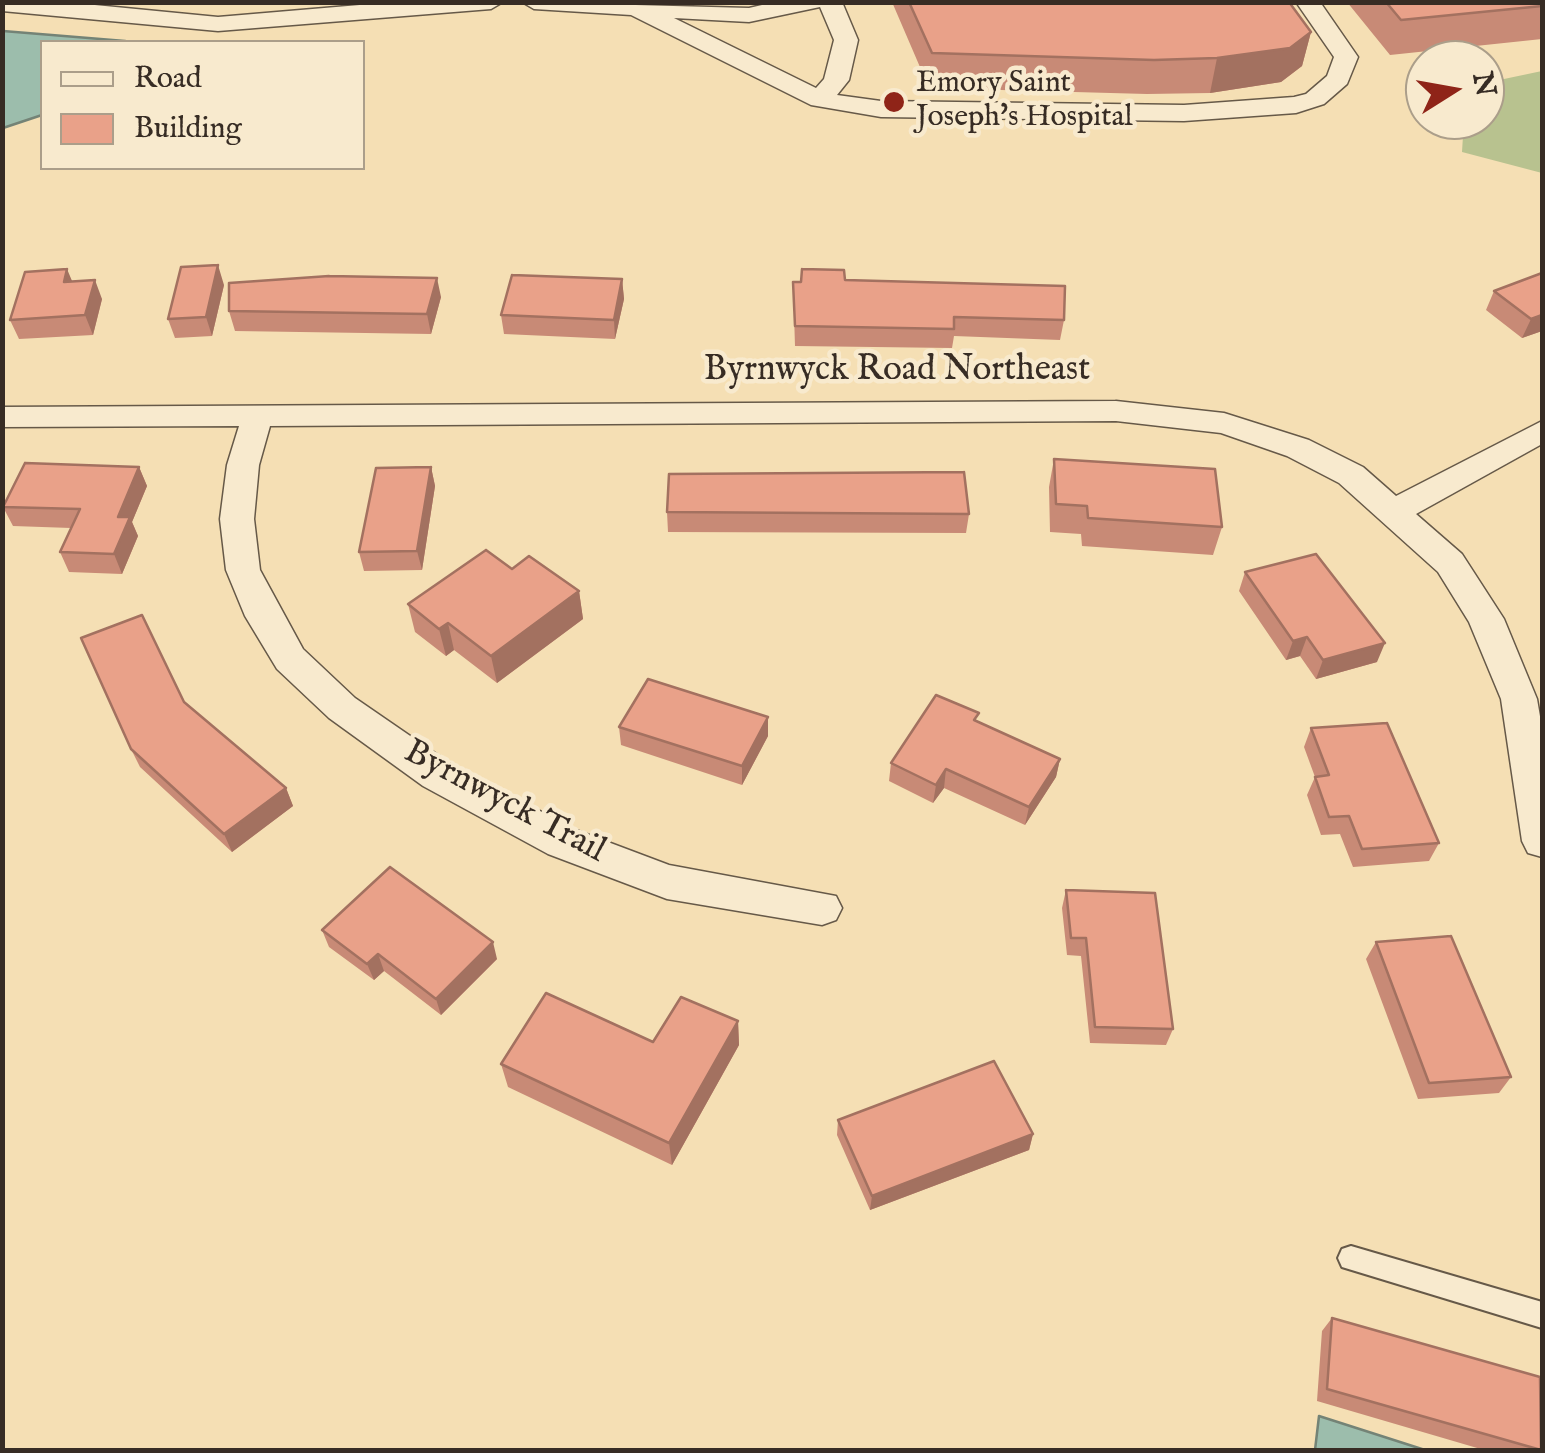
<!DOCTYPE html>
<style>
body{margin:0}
#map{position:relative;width:1545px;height:1453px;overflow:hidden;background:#f5dfb4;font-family:"IM FELL English",serif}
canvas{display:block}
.frame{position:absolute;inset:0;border:5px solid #372c24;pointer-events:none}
.legend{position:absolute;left:40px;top:40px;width:325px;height:130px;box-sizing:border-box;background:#f8eace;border:2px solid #ab9e8a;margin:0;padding:12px 18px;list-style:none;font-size:30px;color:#372c24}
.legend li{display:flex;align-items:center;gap:20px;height:50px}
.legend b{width:50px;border:2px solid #ab9e8a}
.north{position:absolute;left:1405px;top:40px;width:100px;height:100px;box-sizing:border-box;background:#f8eace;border:2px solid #ab9e8a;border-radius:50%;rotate:79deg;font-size:28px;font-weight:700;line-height:40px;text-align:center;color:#372c24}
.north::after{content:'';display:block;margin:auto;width:35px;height:45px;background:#8f2418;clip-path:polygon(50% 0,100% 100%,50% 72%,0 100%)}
</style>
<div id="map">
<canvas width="1545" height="1453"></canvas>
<div class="frame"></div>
<ul class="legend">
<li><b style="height:12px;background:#f8eace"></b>Road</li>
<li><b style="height:28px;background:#e9a189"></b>Building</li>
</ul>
<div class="north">N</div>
</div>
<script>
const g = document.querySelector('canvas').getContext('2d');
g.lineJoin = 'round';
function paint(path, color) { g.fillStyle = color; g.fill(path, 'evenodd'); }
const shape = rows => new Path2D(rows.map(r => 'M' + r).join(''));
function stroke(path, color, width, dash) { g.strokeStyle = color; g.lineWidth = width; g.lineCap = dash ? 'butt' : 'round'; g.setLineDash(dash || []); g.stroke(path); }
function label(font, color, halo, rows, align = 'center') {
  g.font = font + ' "IM FELL English",serif'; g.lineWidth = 9; g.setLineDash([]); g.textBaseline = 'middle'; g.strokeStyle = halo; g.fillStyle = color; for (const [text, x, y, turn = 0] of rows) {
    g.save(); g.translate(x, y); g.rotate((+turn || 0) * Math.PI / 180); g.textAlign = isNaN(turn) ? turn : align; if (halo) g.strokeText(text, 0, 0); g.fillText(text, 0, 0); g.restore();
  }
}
paint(shape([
 [1542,71,1542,173,1462,152,1464,120,1485,120,1485,83]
]), '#b8c28f');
const water = shape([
 [3,31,125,41,129,42,42,42,42,115,3,128,3,31],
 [1319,1416,1425,1450,1315,1450,1319,1416]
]);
paint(water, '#9cbdac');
stroke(water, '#748376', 2.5);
const lane = shape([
 [1351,1246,1542,1302,1542,1328,1342,1267,1338,1258,1342,1249,1351,1246]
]);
const street = shape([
 [2,2,64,2,218,17,395,2,503,2,491,9,218,31,2,11,2,2],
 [522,2,749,8,775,2,842,2,858,40,849,80,837,95,881,101,1184,105,1294,97,1306,94,1327,76,1334,57,1296,2,1320,2,1358,57,1347,84,1324,104,1296,113,1184,121,881,117,811,105,631,15,534,9,522,2],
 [820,7,834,40,824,79,816,88,674,18,749,22,820,7],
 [1116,401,1224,413,1309,440,1363,467,1396,496,1542,421,1542,444,1416,514,1462,554,1504,619,1537,699,1542,728,1542,857,1528,853,1522,841,1501,699,1469,622,1438,572,1339,483,1287,456,1221,433,1116,421,270,426,259,465,254,519,260,570,303,649,355,698,451,764,576,830,669,865,836,896,842,908,836,920,822,925,667,899,548,854,423,786,329,718,277,669,245,616,226,570,220,519,227,465,239,426,2,427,2,407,1116,401]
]);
stroke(lane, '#665948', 4);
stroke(street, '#665948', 3);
paint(lane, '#f8eace');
paint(street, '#f8eace');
paint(shape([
 [892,2,1289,2,1311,32,1302,66,1281,82,1210,93,1147,94,929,88],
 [1347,2,1542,2,1542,39,1390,55],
 [1542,273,1542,331,1522,338,1486,310,1494,291],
 [622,279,624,299,615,339,504,334,501,315],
 [845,280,1064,320,1060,340,954,336,952,348,795,346,793,282],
 [72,281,102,299,93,335,19,339,10,320],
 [224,285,212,336,175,338,168,319],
 [441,297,431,334,235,331,229,311],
 [1054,459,1222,527,1213,555,1082,546,1081,534,1050,532,1049,487],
 [139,467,147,486,132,522,138,536,122,574,69,572,60,552,71,528,13,526,3,507],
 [431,467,435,486,422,570,364,571,359,552],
 [667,512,969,514,966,533,668,532],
 [512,569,579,591,583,619,497,683,454,650,446,656,415,632,408,604],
 [1245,572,1377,662,1316,679,1300,656,1286,660,1239,591],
 [978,722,1060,759,1056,777,1025,825,944,788,933,803,889,781,891,763],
 [619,727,768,736,742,785,621,745],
 [1311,728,1439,843,1429,861,1353,867,1340,834,1321,835,1307,795,1315,777,1304,747],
 [131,749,286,788,293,806,232,852,140,767],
 [1066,890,1173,1029,1166,1045,1090,1043,1081,956,1067,955,1062,908],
 [322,930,497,959,441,1015,384,971,374,980,329,947],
 [1376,942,1511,1077,1499,1093,1418,1099,1366,959],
 [738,1021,739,1045,672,1165,508,1087,501,1064,653,1042],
 [838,1120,1033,1134,1029,1150,870,1210,837,1135],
 [1332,1318,1541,1450,1484,1450,1317,1401,1322,1331]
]), '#c88a76');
paint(shape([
 [1311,32,1302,66,1281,82,1210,93,1217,58],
 [218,265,224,285,212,336,206,317],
 [67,269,75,288,64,282],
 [437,278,441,297,431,334,427,314],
 [622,279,624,299,615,339,614,320],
 [95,280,102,299,93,335,85,315],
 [1542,315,1542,331,1522,338,1531,319],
 [139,467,147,486,132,522,138,536,122,574,114,554,118,517],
 [431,467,435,486,422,570,417,551],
 [579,591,583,619,497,683,491,656],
 [448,623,454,650,446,656,439,629],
 [1307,637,1300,656,1286,660,1293,641],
 [1385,643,1377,662,1316,679,1323,660],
 [768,717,768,736,742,785,742,766],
 [1060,759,1056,777,1025,825,1029,807],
 [946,769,944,788,933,803,936,785],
 [286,788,293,806,232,852,224,834],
 [493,942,497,959,441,1015,436,999],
 [378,954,384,971,374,980,367,964],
 [738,1021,739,1045,672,1165,669,1143],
 [1033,1134,1029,1150,870,1210,872,1196]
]), '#a37160');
const building = shape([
 [909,2,1289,2,1311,32,1290,48,1217,58,1154,60,932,53,909,2],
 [1386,2,1542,2,1542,6,1401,20,1386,2],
 [218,265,206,317,168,319,181,267,218,265],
 [67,269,64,282,95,280,85,315,10,320,25,272,67,269],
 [802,269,844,270,845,280,1065,286,1064,320,954,317,954,329,795,326,793,282,801,282,802,269],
 [1542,273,1542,315,1531,319,1494,291,1542,273],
 [512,275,622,279,614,320,501,315,512,275],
 [329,276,437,278,427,314,229,311,229,283,329,276],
 [1054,459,1215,469,1222,527,1088,518,1087,506,1056,504,1054,459],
 [25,463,139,467,118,517,130,517,114,554,60,552,80,509,3,507,25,463],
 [431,467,417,551,359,552,376,468,431,467],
 [964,472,969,514,667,512,669,474,964,472],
 [486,550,512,569,529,556,579,591,491,656,448,623,439,629,408,604,486,550],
 [1316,554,1385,643,1323,660,1307,637,1293,641,1245,572,1316,554],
 [142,615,184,702,286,788,224,834,131,749,81,638,142,615],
 [648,679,768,717,742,766,619,727,648,679],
 [936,695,979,713,974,720,1060,759,1029,807,946,769,936,785,891,763,936,695],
 [1387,723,1439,843,1362,849,1349,816,1329,817,1315,777,1329,775,1311,728,1387,723],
 [390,867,493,942,436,999,378,954,367,964,322,930,390,867],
 [1066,890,1155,893,1173,1029,1095,1027,1086,938,1071,938,1066,890],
 [1451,936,1511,1077,1429,1083,1376,942,1451,936],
 [546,993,653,1042,681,997,738,1021,669,1143,501,1064,546,993],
 [994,1061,1033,1134,872,1196,838,1120,994,1061],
 [1332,1318,1540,1377,1541,1450,1327,1389,1332,1318]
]);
paint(building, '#e9a189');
stroke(building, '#a37160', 2.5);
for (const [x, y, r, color] of [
 [894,102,12,"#8f2418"]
]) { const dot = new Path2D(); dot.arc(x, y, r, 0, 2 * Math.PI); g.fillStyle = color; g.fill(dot); stroke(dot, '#f8eace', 4); }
label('30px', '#372c24', '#f8eace', [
 ["Emory Saint",916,85],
 ["Joseph's Hospital",916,119]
], 'left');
label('35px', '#372c24', '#f8eace', [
 ["Byrnwyck Road Northeast",897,372],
 ["Byrnwyck Trail",504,803,28]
]);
</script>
